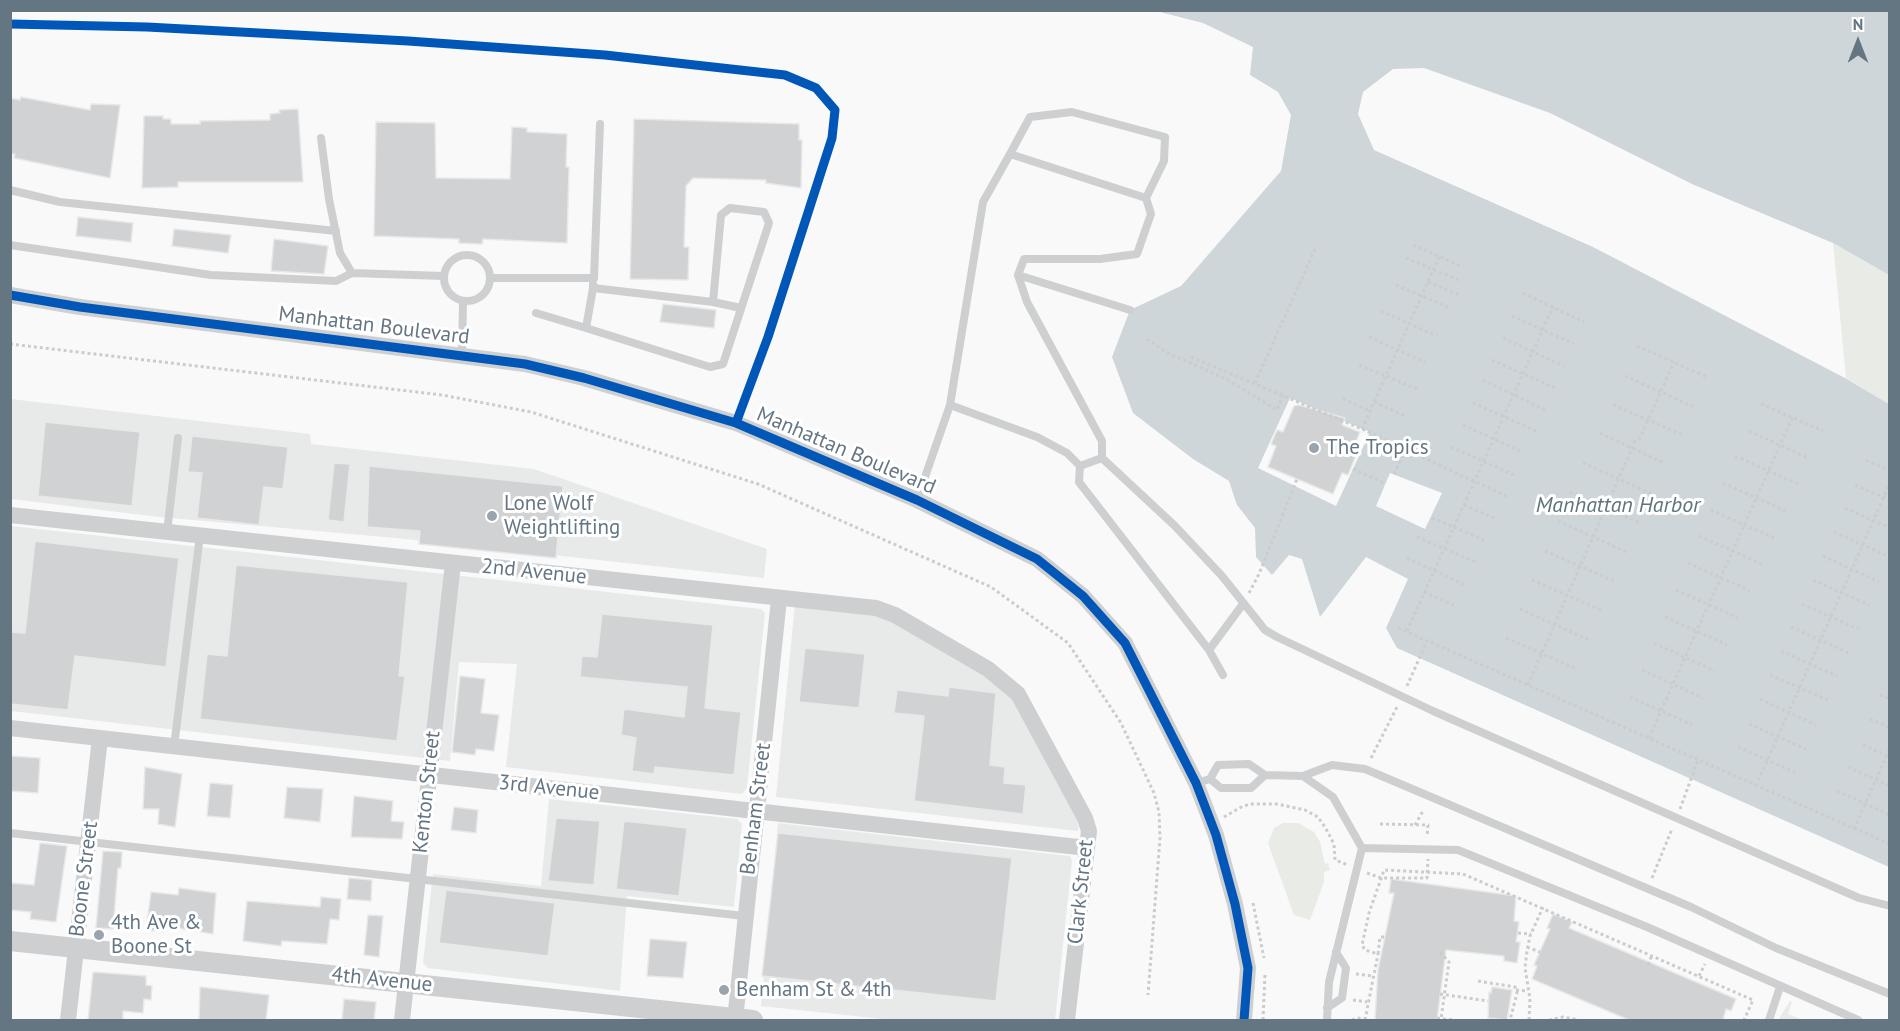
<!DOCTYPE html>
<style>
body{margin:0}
#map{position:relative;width:1900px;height:1031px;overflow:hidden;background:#f9f9f9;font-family:"PT Sans",sans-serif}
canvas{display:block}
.frame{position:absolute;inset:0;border:12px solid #657683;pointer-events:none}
.north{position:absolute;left:1828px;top:12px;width:60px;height:60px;-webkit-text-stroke:4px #fff;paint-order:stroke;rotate:0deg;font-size:16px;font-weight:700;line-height:24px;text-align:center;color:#657683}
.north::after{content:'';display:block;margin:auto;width:21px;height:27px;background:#657683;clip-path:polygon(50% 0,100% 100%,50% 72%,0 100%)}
</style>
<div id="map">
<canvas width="1900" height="1031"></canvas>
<div class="frame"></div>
<div class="north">N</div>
</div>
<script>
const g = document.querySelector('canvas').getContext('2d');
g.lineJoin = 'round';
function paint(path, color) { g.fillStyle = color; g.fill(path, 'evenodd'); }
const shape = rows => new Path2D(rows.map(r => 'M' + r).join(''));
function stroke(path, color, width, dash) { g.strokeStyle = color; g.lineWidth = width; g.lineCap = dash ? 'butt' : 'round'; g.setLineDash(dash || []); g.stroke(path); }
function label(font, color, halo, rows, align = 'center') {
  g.font = font + ' "PT Sans",sans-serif'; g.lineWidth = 6; g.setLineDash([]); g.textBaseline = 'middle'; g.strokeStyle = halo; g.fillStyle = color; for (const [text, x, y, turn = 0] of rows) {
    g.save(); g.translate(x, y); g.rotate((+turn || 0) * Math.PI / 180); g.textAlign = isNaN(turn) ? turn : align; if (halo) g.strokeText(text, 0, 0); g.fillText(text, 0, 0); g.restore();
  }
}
paint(shape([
 [11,399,310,434,311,444,534,469,767,549,764,578,396,538,159,517,11,499],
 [11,526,761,609,765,613,747,788,742,794,506,767,517,664,459,662,450,761,11,711],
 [795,604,870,614,898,624,954,653,1012,696,1079,820,1078,831,776,797],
 [549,799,737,819,742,824,734,907,627,896,620,991,428,968,423,963,433,874,541,886],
 [778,823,1070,856,1072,861,1055,1020,892,1020,761,1006]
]), '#e8e9e9');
paint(shape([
 [1833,243,1889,275,1889,404,1846,378],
 [1283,823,1298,823,1314,832,1320,842,1325,864,1328,863,1330,870,1324,872,1324,882,1310,920,1294,915,1268,843,1274,828],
 [1790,1001,1792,1002,1788,1014,1803,1020,1778,1020]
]), '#e8ebe6');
paint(shape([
 [1156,11,1889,11,1889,275,1833,243,1692,184,1550,113,1424,68,1393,69,1363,92,1358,114,1374,150,1593,247,1845,378,1889,404,1889,867,1397,648,1386,628,1408,579,1366,557,1320,617,1302,559,1289,555,1272,575,1256,557,1255,528,1237,505,1229,481,1193,459,1133,413,1112,357,1130,310,1181,286,1281,171,1291,115,1278,92,1250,75,1253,47,1203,23]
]), '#ced6d9');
paint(shape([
 [1290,398,1370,432,1336,506,1258,468],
 [1390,473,1442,493,1425,529,1376,506]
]), '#f9f9f9');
const building = shape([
 [21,97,90,110,91,104,120,105,110,178,14,158,15,154,10,154,10,98,20,100,21,97],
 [298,109,303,182,178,182,178,187,142,188,144,116,163,116,163,119,171,119,171,124,200,124,200,121,270,120,270,114,280,113,279,110,298,109],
 [634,119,799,124,799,140,802,140,801,188,766,183,766,180,693,178,686,186,684,247,689,247,688,280,630,279,634,119],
 [376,122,435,123,436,178,510,179,512,127,527,128,527,132,567,134,566,167,569,167,567,243,483,239,482,244,459,243,459,239,374,236,376,122],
 [78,217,133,223,131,242,76,236,78,217],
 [174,229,231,235,228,253,172,246,174,229],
 [274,239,328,246,324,274,271,271,274,239],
 [663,304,716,310,714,328,660,322,663,304],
 [1299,405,1345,418,1342,425,1360,432,1352,451,1357,453,1348,475,1342,473,1333,494,1268,467,1276,446,1271,444,1277,430,1283,432,1294,406,1299,405],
 [45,422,140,432,132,506,38,496,45,422],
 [192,436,288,447,283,489,264,487,259,525,197,518,202,473,188,472,192,436],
 [334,463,350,464,344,522,328,520,334,463],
 [369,466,563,486,556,558,419,544,420,531,367,527,369,466],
 [35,541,179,558,166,667,75,656,68,710,10,704,10,632,25,633,35,541],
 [236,565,408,582,399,676,405,676,397,741,200,719,207,654,227,656,236,565],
 [602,614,713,625,705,708,741,712,734,775,655,767,654,774,632,771,636,738,621,735,624,709,684,717,687,687,580,677,582,656,597,657,602,614],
 [805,648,865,654,859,708,799,702,805,648],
 [460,676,485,679,481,713,499,715,494,751,476,749,475,755,452,752,460,676],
 [949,687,996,693,990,765,1005,767,1004,783,1026,785,1023,814,914,801,924,716,894,713,897,690,948,696,949,687],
 [10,756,40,758,38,793,10,791,10,756],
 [145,767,182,774,175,827,158,824,159,809,143,809,145,767],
 [210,783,233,785,230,818,207,816,210,783],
 [287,787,323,789,320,822,284,818,287,787],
 [354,796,393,801,391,821,404,822,402,839,351,837,354,796],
 [454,807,478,810,476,833,451,830,454,807],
 [556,818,600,821,594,885,548,881,556,818],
 [624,821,687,828,679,896,616,889,624,821],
 [778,833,1012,858,996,1001,762,976,778,833],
 [40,843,67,846,56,922,30,919,31,912,10,910,10,883,34,885,40,843],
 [103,851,122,852,121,868,118,868,113,929,96,928,103,851],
 [349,878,372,880,371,901,347,899,349,878],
 [1391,879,1516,896,1514,921,1519,922,1516,942,1520,942,1517,963,1504,961,1504,956,1446,950,1437,1020,1375,1020,1378,970,1394,893,1389,893,1391,879],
 [179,888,216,893,213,934,165,926,164,932,146,930,151,892,178,895,179,888],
 [446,890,555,903,548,956,439,943,446,890],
 [321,897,341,899,339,920,330,919,327,944,282,941,281,946,243,941,247,901,320,907,321,897],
 [1553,914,1572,922,1569,928,1736,999,1731,1011,1726,1009,1723,1020,1629,1020,1532,979,1537,966,1534,965,1550,929,1547,928,1553,914],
 [368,915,383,916,379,957,364,955,368,915],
 [650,939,687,942,683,978,647,976,650,939],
 [93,972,146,976,146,985,152,986,151,1000,144,999,143,1013,123,1011,123,1020,88,1020,93,972],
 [200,987,269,995,266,1020,199,1020,200,987],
 [1492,987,1512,990,1507,1020,1488,1018,1489,992,1491,993,1492,987],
 [344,999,376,1002,374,1020,342,1020,344,999]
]);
paint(building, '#d0d2d3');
stroke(building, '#e8e8e8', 1.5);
stroke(shape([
 [1413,245,1463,267],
 [1406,258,1461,281],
 [1428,282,1460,295],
 [1396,285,1450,308],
 [1523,293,1584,322],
 [1381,311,1437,336],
 [1512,316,1574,344],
 [1369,337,1425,362],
 [1503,338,1564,366],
 [1147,339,1166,352,1226,379,1277,410,1283,395],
 [10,344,442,395,531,412,758,484,991,587,1068,643,1121,723,1154,793,1159,812,1160,838,1148,995],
 [1637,346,1707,377],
 [1191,357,1362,429,1508,497],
 [1492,360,1555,388],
 [1359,365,1417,389],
 [1625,376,1694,407],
 [1483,380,1545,410],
 [1255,383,1315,249],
 [1343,399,1370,411],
 [1374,402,1405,416],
 [1473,403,1536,431],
 [1761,404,1823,431],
 [1613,405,1683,435],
 [1463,425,1522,452],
 [1362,429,1439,257],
 [1749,431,1808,458],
 [1600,433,1666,464],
 [1451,447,1514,475],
 [1735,456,1798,484],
 [1866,460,1890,471],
 [1583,463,1652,494],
 [1353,469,1384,483],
 [1394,474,1405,450],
 [1723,483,1786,511],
 [1855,485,1890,500],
 [1570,492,1640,523],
 [1464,505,1494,518],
 [1845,508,1890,528],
 [1711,510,1774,538],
 [1432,518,1484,540],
 [1558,521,1626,552],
 [1834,532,1890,557],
 [1699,536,1762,564],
 [1417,537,1478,563],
 [1545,551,1614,581],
 [1823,556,1879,582],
 [1407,558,1465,585],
 [1688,563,1750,591],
 [1532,580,1601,610],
 [1813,580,1869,605],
 [1676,590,1738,618],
 [1424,592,1456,606],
 [1249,593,1259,574,1297,479],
 [1802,604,1858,629],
 [1520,609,1589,640],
 [1665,617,1727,645],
 [1791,627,1849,653],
 [1398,628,1890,844],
 [1407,631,1553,307],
 [1506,638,1575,668],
 [1654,643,1715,671],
 [1781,651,1837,676],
 [1642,670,1703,698],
 [1770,675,1828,700],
 [1528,685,1635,441,1640,438,1674,362],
 [1407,686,1427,641],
 [1880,695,1890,699],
 [1630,697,1692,725],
 [1760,699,1816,725],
 [1870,719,1890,728],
 [1749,724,1806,749],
 [1649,738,1792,418],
 [1863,745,1890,757],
 [1738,747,1796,773],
 [1371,758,1398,705],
 [1848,767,1890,786],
 [1756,786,1890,483],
 [1837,791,1890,815],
 [1680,809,1698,760],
 [1224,817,1243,806,1252,804,1277,804,1305,810,1318,817,1325,827,1334,844,1335,860,1348,865],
 [1380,824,1428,825,1427,837],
 [1415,825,1423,811],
 [1854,829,1890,748],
 [1367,873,1381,878,1427,878,1428,859],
 [1652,878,1672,829],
 [1253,903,1264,958],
 [1518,933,1531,934],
 [1384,937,1380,937,1378,954,1365,950,1362,945,1369,913,1384,870,1463,874,1753,1000,1744,1020],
 [1527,947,1540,952],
 [1440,952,1449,962,1441,1019],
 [1648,965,1652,955],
 [1356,974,1373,976],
 [1699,976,1705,964],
 [1478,981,1515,987,1517,993,1510,1020],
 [1516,990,1528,991],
 [1440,994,1488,1001],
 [1353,1000,1367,1002],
 [1437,1018,1453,1020],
 [1263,1020,1265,974],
 [1352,1020,1357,1018,1365,1019],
 [1365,1020,1378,954],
 [1529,1020,1530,999,1525,968,1527,951,1530,936,1543,907],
 [1549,1020,1563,1017,1579,1020]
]), '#cbcccd', 3, [3, 3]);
stroke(shape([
 [321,138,329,199,340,253,352,273,444,276],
 [1010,154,1030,117,1072,112,1165,137,1164,161,1146,198],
 [10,190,60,202,336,231],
 [10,245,211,275,336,281,352,273],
 '444 278a23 23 0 1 1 46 0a23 23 0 1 1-46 0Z',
 [1018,275,1130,310],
 [490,278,594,278,600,124],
 [593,284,593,288,713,302,741,308],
 [593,288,586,328,710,367,723,364,769,223,764,212,730,208,721,215,713,302],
 [536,313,586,328],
 [462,355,463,301],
 [950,405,1037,437,1067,453,1080,466],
 [1102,458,1175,526,1222,576,1265,630,1277,637,1433,711,1859,898,1890,906],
 [917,500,950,405,983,202,1010,154,1146,198,1151,214,1137,254,1100,259,1024,259,1018,275,1027,302,1102,441,1102,458,1080,466,1079,482,1209,650,1223,675],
 [167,532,178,438],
 [1209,650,1243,604],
 [174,747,200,535],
 [1210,779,1221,788,1251,788,1265,775],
 [1196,783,1210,779,1218,765,1249,764,1265,775,1303,776],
 [10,833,744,916],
 [1327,1008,1342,998,1346,968,1336,952],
 [1327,1020,1329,982,1362,848],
 [1769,1020,1780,987],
 [1858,1020,1647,927,1458,850,1362,848,1333,797,1303,776,1332,765,1365,769,1691,907,1776,948,1890,994]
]), '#cecfd0', 8);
stroke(shape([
 [10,295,80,307,525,364,584,378,736,423,917,500,1037,559,1083,596,1125,643,1196,783,1216,835,1235,904,1248,968,1244,1020],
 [10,515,876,608,895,615,988,669,1018,694,1085,818,1089,831,1067,1020],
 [10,728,1087,848],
 [68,1020,100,738],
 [402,1020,453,563],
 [735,1020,779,599]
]), '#cecfd0', 16);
stroke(shape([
 [10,941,753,1020]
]), '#cecfd0', 20);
stroke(shape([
 [10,24,147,27,408,41,605,55,785,75,816,88,835,110,832,138,768,337,736,423],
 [10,295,80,307,525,364,584,378,736,423,917,500,1037,559,1083,596,1125,643,1196,783,1216,835,1235,904,1248,968,1244,1020]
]), '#0057b8', 9);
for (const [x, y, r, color] of [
 [1314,448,6,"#99a4ac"],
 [492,516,6,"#99a4ac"],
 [99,935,6,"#99a4ac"],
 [724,990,6,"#99a4ac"]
]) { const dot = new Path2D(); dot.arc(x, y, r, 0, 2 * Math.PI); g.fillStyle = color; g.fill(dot); stroke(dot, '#fff', 2); }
label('21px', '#657683', '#fff', [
 ["Manhattan Boulevard",374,326,7],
 ["Manhattan Boulevard",846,451,23],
 ["2nd Avenue",534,572,6],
 ["3rd Avenue",549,788,6],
 ["Kenton Street",427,792,-84],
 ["Benham Street",756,809,-83],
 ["Boone Street",84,879,-83],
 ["Clark Street",1081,892,-84],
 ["4th Avenue",382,980,6]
]);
label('21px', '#657683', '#fff', [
 ["The Tropics",1326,448],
 ["Lone Wolf",504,504],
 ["Weightlifting",504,528],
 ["4th Ave &",111,923],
 ["Boone St",111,947],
 ["Benham St & 4th",736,990]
], 'left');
label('italic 22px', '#60757c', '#fff', [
 ["Manhattan Harbor",1618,506]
]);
</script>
